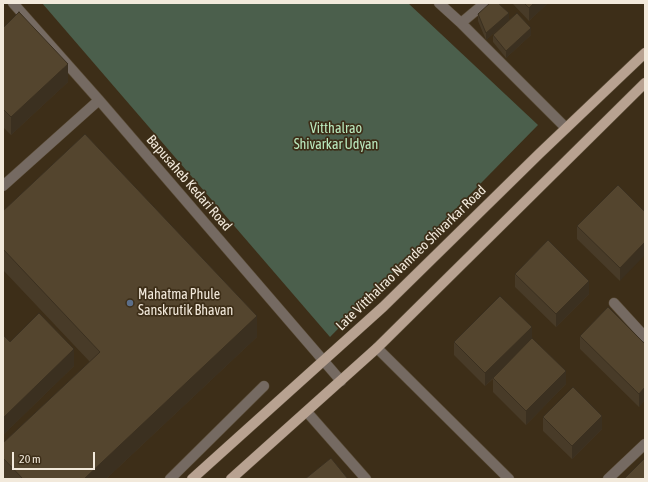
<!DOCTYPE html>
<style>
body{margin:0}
#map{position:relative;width:648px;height:482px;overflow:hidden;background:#3d2e18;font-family:"Asap Condensed",sans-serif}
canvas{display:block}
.frame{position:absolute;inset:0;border:4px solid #f2e9db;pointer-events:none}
.scale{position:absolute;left:12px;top:452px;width:83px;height:18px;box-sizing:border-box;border:2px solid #f2e9db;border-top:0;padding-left:5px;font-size:12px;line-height:14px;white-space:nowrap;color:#f2e9db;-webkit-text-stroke:3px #3d2e18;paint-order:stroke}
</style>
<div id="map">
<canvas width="648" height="482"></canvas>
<div class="frame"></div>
<div class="scale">20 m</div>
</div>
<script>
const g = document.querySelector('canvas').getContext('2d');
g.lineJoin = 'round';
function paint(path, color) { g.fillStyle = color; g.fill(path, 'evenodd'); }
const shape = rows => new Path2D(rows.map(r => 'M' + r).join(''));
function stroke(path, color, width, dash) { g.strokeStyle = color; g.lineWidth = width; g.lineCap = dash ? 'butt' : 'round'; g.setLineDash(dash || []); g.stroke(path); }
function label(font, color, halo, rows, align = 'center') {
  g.font = font + ' "Asap Condensed",sans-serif'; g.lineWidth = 3.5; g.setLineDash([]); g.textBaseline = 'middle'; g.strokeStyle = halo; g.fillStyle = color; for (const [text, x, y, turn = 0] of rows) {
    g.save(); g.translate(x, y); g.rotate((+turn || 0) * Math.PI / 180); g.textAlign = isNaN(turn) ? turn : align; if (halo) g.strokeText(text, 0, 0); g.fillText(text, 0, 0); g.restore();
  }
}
paint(shape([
 [42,3,408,3,538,125,330,337]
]), '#4b5f4c');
const minor = shape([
 [13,3,99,100,341,381],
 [439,3,461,23,566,128],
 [461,23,485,3],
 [3,186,99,100],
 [614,303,645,337],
 [377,348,509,479],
 [307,412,366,479],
 [170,479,264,386],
 [608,479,645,444]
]);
const major = shape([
 [192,479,383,307,540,153,645,53],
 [231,479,377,348,645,83]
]);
stroke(minor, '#5a4c37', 11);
stroke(major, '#5a4c37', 11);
stroke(minor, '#756a62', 10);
stroke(major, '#b8a291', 10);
paint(shape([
 [512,3,548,3,529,21],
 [478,14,509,20,486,40,478,21],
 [3,28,68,82,11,135,3,127],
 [493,35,531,35,506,58,493,42],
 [3,211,257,337,106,479,3,479,3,443,90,362,3,270],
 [645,212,620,281,577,239,577,226],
 [515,274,589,294,556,327,515,287],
 [3,335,10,342,74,366,3,435],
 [580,336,645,344,645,400,639,407,580,349],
 [532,339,566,384,526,425,493,392,493,379,485,386,454,355,454,342],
 [543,417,602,429,572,459,543,431]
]), '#483b28');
paint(shape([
 [534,3,548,3,529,21,529,8],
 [509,13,509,20,486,40,486,33],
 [531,28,531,35,506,58,506,51],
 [68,64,68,82,11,135,11,117],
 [645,242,645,255,620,281,620,268],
 [589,281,589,294,556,327,556,314],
 [257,316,257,337,106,479,84,479],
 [532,327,532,340,485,386,485,373],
 [74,349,74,366,3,435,3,418],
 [566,371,566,384,526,425,526,411],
 [645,387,645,400,639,407,639,394],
 [602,416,602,429,572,459,572,446]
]), '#3b3020');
const building = shape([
 [490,3,498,3,509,13,486,33,478,14,490,3],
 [524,3,534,3,529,8,524,3],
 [19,12,68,64,11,117,3,109,3,28,19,12],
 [517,13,531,28,506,51,493,35,517,13],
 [85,134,257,316,84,479,23,479,3,458,3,443,100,352,3,249,3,211,85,134],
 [618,185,645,212,645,242,620,268,577,226,618,185],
 [548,240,589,281,556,314,515,274,548,240],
 [500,296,532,327,485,373,454,342,500,296],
 [608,307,645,344,645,387,639,394,580,336,608,307],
 [39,313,74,349,3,418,3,335,10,342,39,313],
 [532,338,566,371,526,411,493,378,532,338],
 [573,387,602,416,572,446,543,417,573,387],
 [331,458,348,479,305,479,331,458],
 [645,458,645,479,624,479,645,458]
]);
paint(building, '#54452e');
stroke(building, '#3b3020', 1);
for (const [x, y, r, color] of [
 [130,303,4,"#5c6f8a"]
]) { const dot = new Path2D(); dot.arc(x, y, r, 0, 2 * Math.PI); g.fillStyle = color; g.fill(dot); stroke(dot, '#3d2e18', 1.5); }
label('14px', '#bae8bd', '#3d2e18', [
 ["Vitthalrao",336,129],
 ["Shivarkar Udyan",336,145]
]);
label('14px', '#f2e9db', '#3d2e18', [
 ["Bapusaheb Kedari Road",189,183,49],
 ["Late Vitthalrao Namdeo Shivarkar Road",411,258,-44]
]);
label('14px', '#f2e9db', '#3d2e18', [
 ["Mahatma Phule",138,295],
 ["Sanskrutik Bhavan",138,311]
], 'left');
</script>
